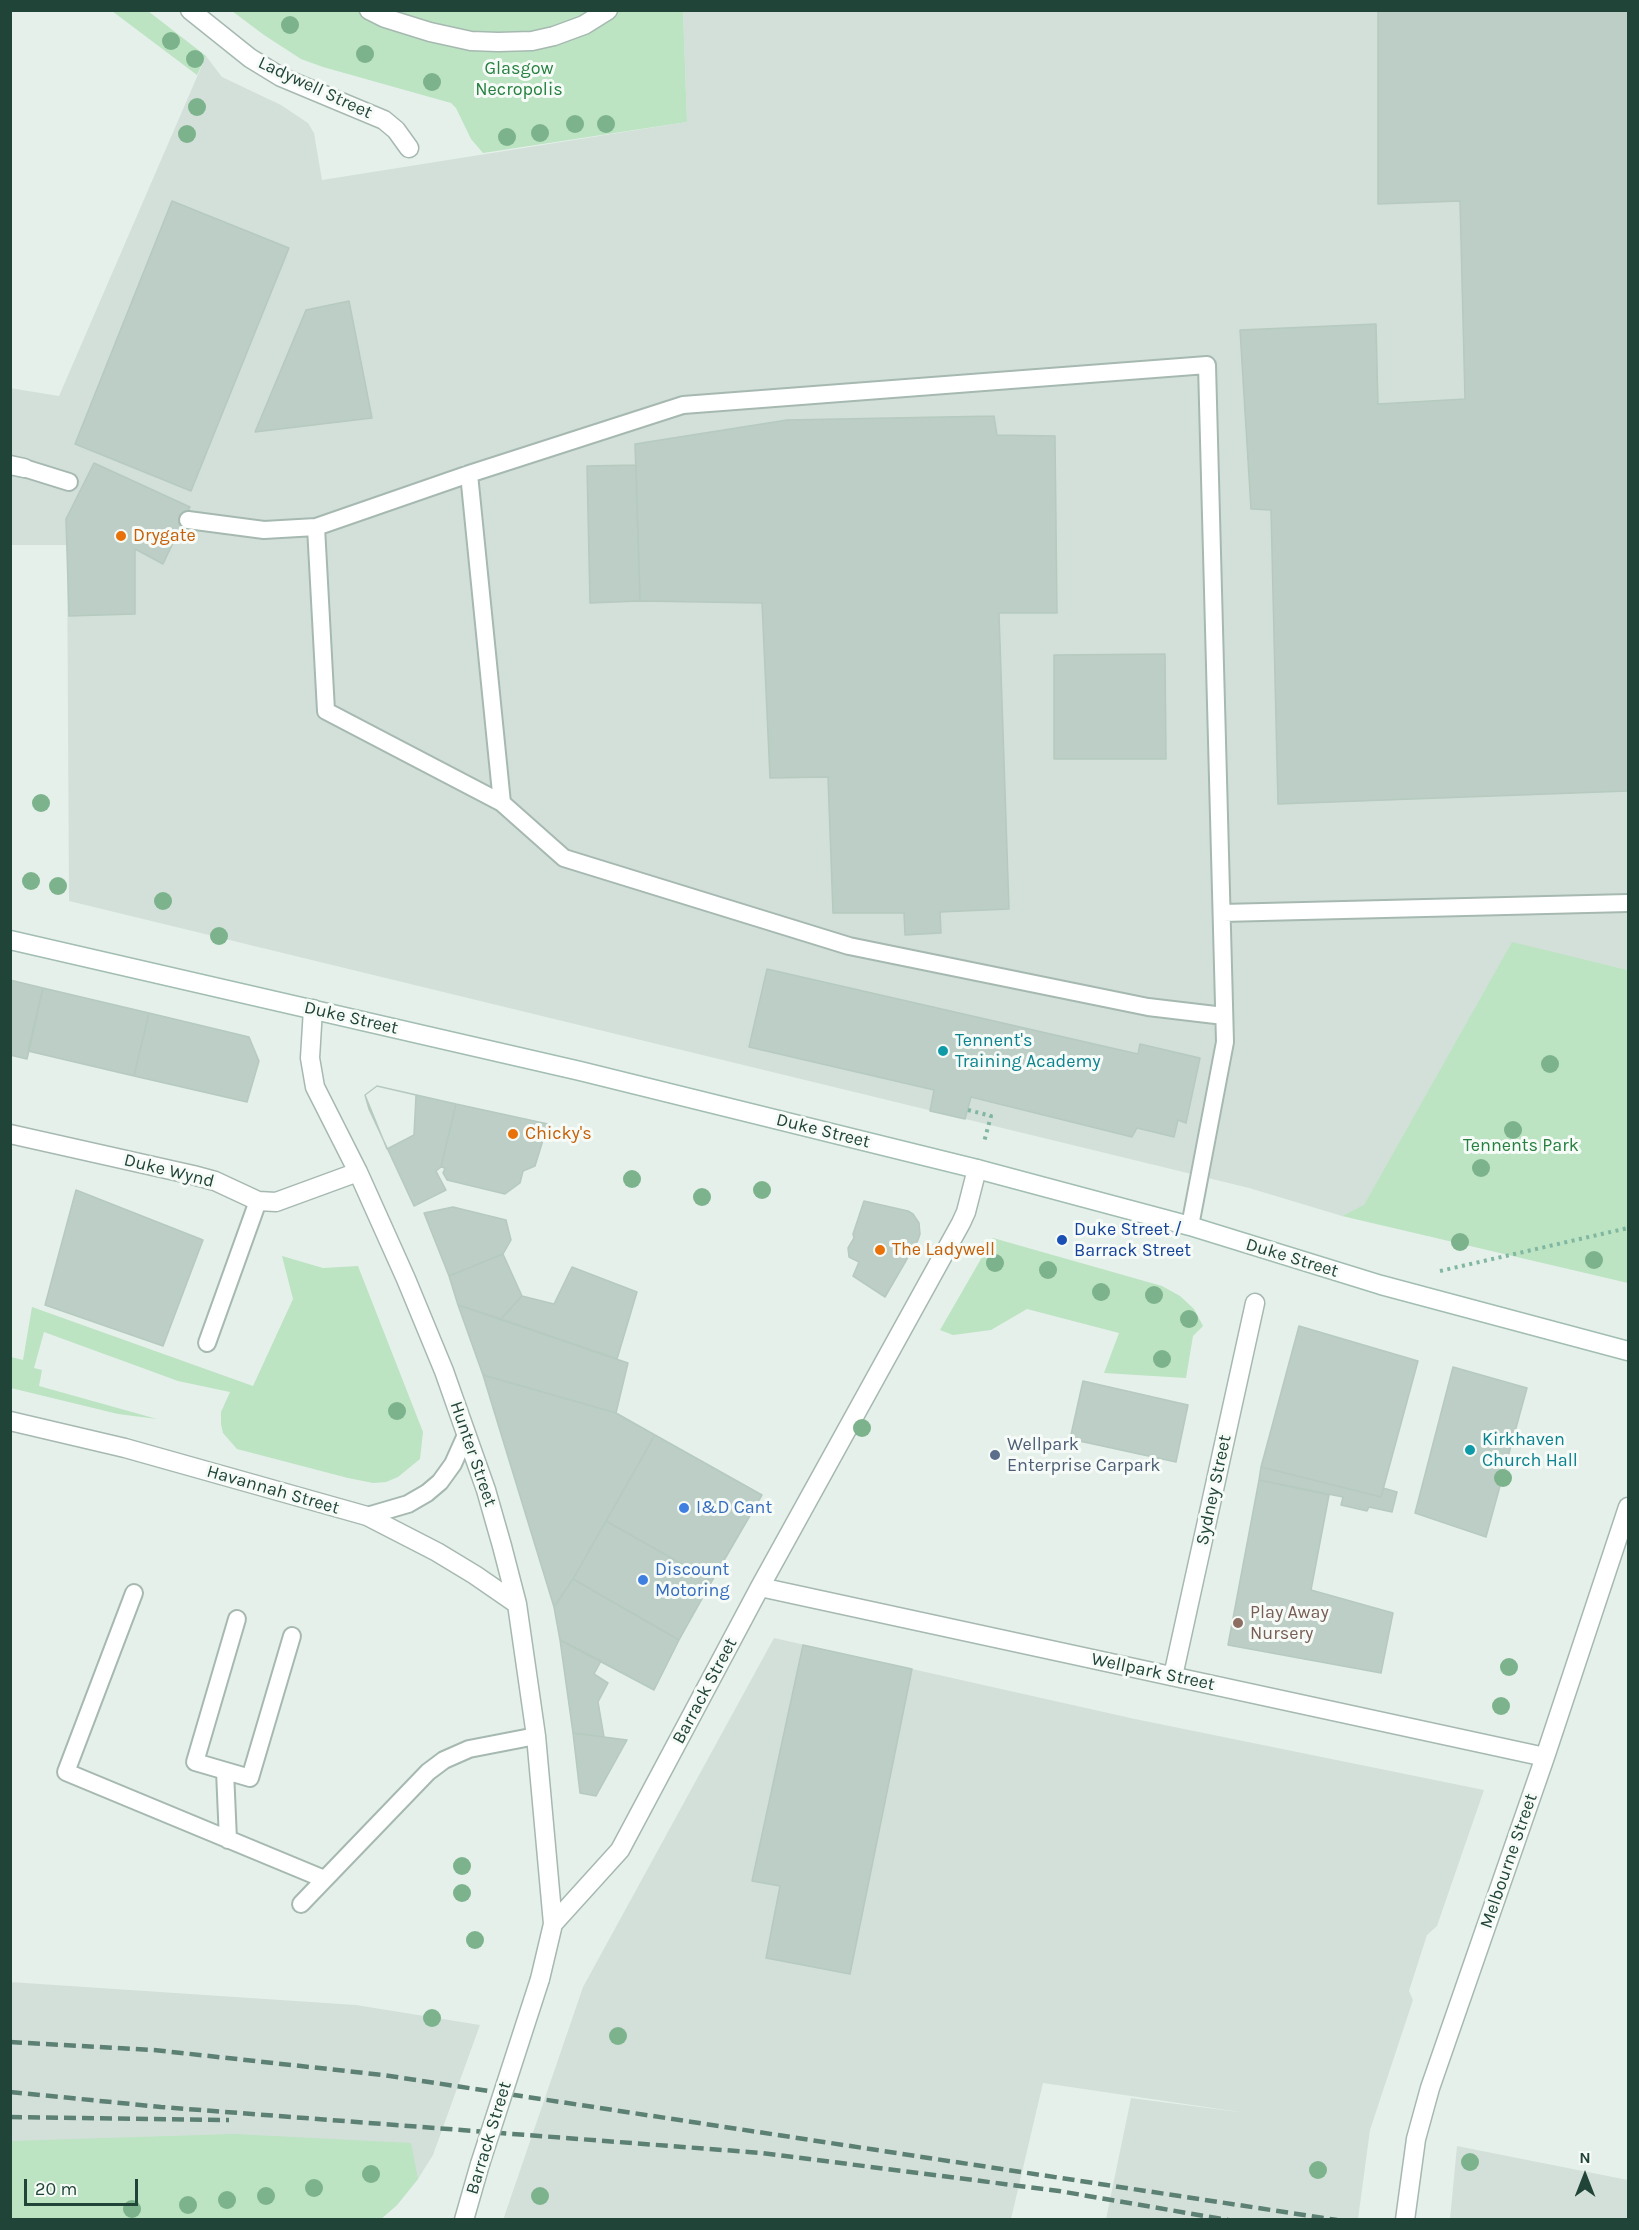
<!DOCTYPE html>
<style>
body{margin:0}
#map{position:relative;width:1639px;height:2230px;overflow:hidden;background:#e5f0ea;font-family:Karla,sans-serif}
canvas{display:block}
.frame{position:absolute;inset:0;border:12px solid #214438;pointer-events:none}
.north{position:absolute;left:1555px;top:2146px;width:60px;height:60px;-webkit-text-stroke:4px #f6fbf8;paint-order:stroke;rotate:0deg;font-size:16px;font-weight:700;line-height:24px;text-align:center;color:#214438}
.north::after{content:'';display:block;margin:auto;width:21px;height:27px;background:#214438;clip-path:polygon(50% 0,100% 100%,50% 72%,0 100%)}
.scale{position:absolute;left:24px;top:2179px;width:114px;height:27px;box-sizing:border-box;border:3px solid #214438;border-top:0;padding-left:8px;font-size:18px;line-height:21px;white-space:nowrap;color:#214438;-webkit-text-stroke:4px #f6fbf8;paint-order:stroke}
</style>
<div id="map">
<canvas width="1639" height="2230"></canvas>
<div class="frame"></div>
<div class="north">N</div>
<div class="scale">20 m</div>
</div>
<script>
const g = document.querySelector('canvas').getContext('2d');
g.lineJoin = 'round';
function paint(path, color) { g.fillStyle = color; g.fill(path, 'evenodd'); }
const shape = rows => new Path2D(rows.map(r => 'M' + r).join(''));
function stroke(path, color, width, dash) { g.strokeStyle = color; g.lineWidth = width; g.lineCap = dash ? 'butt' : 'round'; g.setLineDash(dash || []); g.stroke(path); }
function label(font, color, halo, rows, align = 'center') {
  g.font = font + ' Karla,sans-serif'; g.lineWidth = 6; g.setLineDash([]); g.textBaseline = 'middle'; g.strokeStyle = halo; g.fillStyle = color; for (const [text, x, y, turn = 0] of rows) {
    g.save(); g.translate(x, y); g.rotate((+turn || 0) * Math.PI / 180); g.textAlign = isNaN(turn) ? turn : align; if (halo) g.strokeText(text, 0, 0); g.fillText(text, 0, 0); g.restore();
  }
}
paint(shape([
 [683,11,1628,11,1628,970,1512,943,1364,1206,1342,1216,1249,1188,69,901,67,545,11,545,10,388,59,396,206,56,222,77,281,105,308,123,314,133,322,180,687,122],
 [774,1638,1135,1719,1484,1790,1437,1926,1427,1935,1409,1991,1413,2000,1370,2130,1358,2219,1106,2219,1131,2098,1246,2113,1043,2083,1011,2219,503,2220,583,1987],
 [10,1982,356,2005,480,2025,433,2155,418,2179,397,2205,381,2219,11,2219],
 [1457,2146,1628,2180,1628,2219,1450,2219]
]), '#d3e0d9');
paint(shape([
 [112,11,148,11,206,56,197,75],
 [232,11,683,11,687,122,483,153,471,139,456,108,451,103,323,67,301,59,264,35],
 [1512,942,1628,970,1628,1283,1342,1216,1364,1205],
 [993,1238,1162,1286,1180,1296,1194,1309,1203,1326,1193,1336,1186,1378,1104,1373,1119,1333,1027,1309,991,1330,953,1335,940,1330],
 [282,1256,323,1268,358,1266,423,1432,420,1459,398,1477,386,1482,373,1483,348,1478,237,1449,223,1433,221,1424,221,1412,230,1392,178,1381,44,1332,34,1368,42,1370,39,1386,157,1419,118,1414,11,1388,11,1357,23,1360,32,1307,253,1386,293,1299],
 [234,2134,411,2143,418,2179,397,2205,381,2219,11,2219,11,2141]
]), '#bce3c2');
const building = shape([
 [1378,10,1628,10,1628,791,1278,804,1271,510,1251,509,1240,330,1376,324,1378,404,1465,399,1460,201,1378,204,1378,10],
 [172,201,289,248,191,491,75,444,172,201],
 [349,301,372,418,255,432,306,310,349,301],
 [994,416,997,435,1055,436,1057,613,999,613,1009,909,940,912,941,933,905,935,904,913,833,913,828,777,770,778,762,603,640,601,635,444,787,420,994,416],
 [94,463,190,507,163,564,135,549,135,614,69,616,66,519,94,463],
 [636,465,640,601,590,603,587,466,636,465],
 [1165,654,1166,759,1054,759,1054,655,1165,654],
 [767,969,1138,1054,1140,1044,1200,1058,1186,1123,1178,1120,1174,1137,1137,1128,1132,1137,971,1097,965,1119,930,1111,934,1090,749,1047,767,969],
 [10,980,43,988,27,1059,10,1055,10,980],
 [43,988,149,1013,134,1076,28,1051,43,988],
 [149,1013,249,1037,259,1061,247,1102,134,1076,149,1013],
 [377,1086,456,1104,441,1167,436,1171,446,1190,414,1206,369,1109,365,1095,377,1086],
 [377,1086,416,1095,414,1135,387,1149,365,1095,377,1086],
 [456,1104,548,1124,535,1166,523,1171,520,1183,505,1194,447,1180,443,1173,445,1168,441,1167,456,1104],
 [76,1190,203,1240,163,1346,45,1305,76,1190],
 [864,1201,908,1211,913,1214,919,1223,920,1234,918,1240,885,1297,853,1276,859,1262,849,1257,848,1248,854,1238,853,1234,864,1201],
 [453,1207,506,1220,511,1240,503,1254,449,1276,424,1213,453,1207],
 [503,1254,522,1296,501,1319,458,1305,449,1276,503,1254],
 [572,1267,637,1292,617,1359,501,1319,522,1296,554,1304,572,1267],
 [458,1305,628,1363,616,1413,483,1375,458,1305],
 [1299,1326,1418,1361,1381,1497,1261,1467,1299,1326],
 [1453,1367,1527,1388,1486,1537,1415,1513,1453,1367],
 [483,1375,616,1413,655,1435,573,1579,554,1607,483,1375],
 [1083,1381,1188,1405,1176,1462,1070,1439,1083,1381],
 [655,1435,762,1495,712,1581,606,1521,655,1435],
 [1261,1467,1381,1497,1383,1488,1397,1492,1392,1512,1369,1507,1367,1511,1341,1505,1343,1497,1259,1480,1261,1467],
 [1259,1480,1329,1495,1311,1590,1393,1613,1381,1673,1228,1645,1259,1480],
 [606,1521,712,1581,679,1640,573,1579,606,1521],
 [573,1579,679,1640,654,1690,560,1640,554,1607,573,1579],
 [560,1640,601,1661,594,1674,608,1683,598,1702,604,1737,573,1733,560,1640],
 [803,1645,912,1669,850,1974,766,1958,780,1886,752,1881,803,1645],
 [573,1733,627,1740,596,1796,580,1793,573,1733]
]);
paint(building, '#bccec5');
stroke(building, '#b6cac0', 1.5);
const lane = shape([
 [24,468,69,482],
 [469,474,502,803,564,858,849,946,1148,1007,1224,1016],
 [188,520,264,530,316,527,469,474,683,405,1207,365,1225,1042,1190,1226],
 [316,527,326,711,502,803],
 [1222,913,1628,903],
 [207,1343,258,1201],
 [367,1516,408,1504,427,1493,440,1482,453,1464,466,1435],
 [134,1593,66,1772,324,1879],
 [237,1619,195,1762,250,1778,292,1636],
 [225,1771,228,1840],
 [301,1904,428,1772,444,1760,469,1749,536,1736]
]);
const street = shape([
 [190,10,250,58,281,77,384,120,396,130,409,148],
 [369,10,385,18,430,32,471,41,498,42,532,41,554,36,584,25,608,10],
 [10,465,24,468],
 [313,1009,310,1058,315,1087,358,1172,406,1279,444,1371,486,1490,502,1546,517,1604,536,1736,553,1924],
 [10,1134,193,1175,215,1181,258,1201,276,1202,358,1172],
 [10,1421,125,1448,367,1516,437,1552,475,1575,517,1604],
 [760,1587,1545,1757],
 [1173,1676,1255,1303],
 [540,1979,553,1924,620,1850,760,1587,961,1223,966,1212,977,1169],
 [464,2220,480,2164],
 [1405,2220,1416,2139,1430,2088,1545,1757,1628,1507]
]);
const secondary = shape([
 [10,940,580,1071,977,1169,1190,1226,1381,1285,1628,1351]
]);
stroke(lane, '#a6b9b1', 20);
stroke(street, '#a6b9b1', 21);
stroke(secondary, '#a2bdb1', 21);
stroke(shape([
 [968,1110,991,1116,984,1142],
 [1440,1271,1628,1228]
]), '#81b7a1', 4, [3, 4.5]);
stroke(lane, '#fff', 16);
stroke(street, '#fff', 18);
stroke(secondary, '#fff', 18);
stroke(shape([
 [10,2042,154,2050,383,2075,1337,2220],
 [10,2092,161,2107,762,2153,1059,2191,1228,2220],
 [10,2117,229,2120]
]), '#5c8073', 4.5, [12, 6]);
const streetBridge = shape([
 [480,2164,540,1979]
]);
stroke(streetBridge, '#a6b9b1', 21, []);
stroke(streetBridge, '#fff', 18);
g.fillStyle = '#7cb38c';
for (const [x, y] of [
 [290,25],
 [171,41],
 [365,54],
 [195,59],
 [432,82],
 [197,107],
 [575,124],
 [606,124],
 [540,133],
 [187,134],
 [507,137],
 [41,803],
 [31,881],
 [58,886],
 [163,901],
 [219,936],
 [1550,1064],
 [1513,1130],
 [1481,1168],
 [632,1179],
 [762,1190],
 [702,1197],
 [1460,1242],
 [1594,1260],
 [995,1263],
 [1048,1270],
 [1101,1292],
 [1154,1295],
 [1189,1319],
 [1162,1359],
 [397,1411],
 [862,1428],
 [1503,1478],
 [1509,1667],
 [1501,1706],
 [462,1866],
 [462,1893],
 [475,1940],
 [432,2018],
 [618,2036],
 [1470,2162],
 [1318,2170],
 [371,2174],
 [314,2188],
 [266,2196],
 [540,2196],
 [227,2200],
 [188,2205],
 [132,2209]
]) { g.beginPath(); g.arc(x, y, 9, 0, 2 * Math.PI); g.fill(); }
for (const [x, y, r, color] of [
 [121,536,6,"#e8710a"],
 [943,1051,6,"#0f9aa8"],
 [513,1134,6,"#e8710a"],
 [1062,1240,6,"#1a4fb4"],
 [880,1250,6,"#e8710a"],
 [1470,1450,6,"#0f9aa8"],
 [995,1455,6,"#5c6f8a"],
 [684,1508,6,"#3f7fe0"],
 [643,1580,6,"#3f7fe0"],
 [1238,1623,6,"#8d6e63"]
]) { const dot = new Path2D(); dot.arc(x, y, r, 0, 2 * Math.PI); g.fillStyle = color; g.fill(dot); stroke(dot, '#f6fbf8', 2); }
label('18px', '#268140', '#f6fbf8', [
 ["Glasgow",519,69],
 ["Necropolis",519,90],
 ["Tennents Park",1521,1146]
]);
label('18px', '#214438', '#f6fbf8', [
 ["Ladywell Street",315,88,25],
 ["Duke Street",351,1018,13],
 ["Duke Street",823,1131,14],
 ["Duke Wynd",169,1171,14],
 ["Duke Street",1292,1258,17],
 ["Hunter Street",473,1454,71],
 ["Havannah Street",273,1490,16],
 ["Sydney Street",1214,1490,-78],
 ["Wellpark Street",1153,1672,12],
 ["Barrack Street",705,1691,-62],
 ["Melbourne Street",1509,1861,-71],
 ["Barrack Street",489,2138,-73]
]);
label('18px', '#c56008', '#f6fbf8', [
 ["Drygate",133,536],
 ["Chicky's",525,1134],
 ["The Ladywell",892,1250]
], 'left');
label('18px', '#0d838f', '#f6fbf8', [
 ["Tennent's",955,1041],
 ["Training Academy",955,1062],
 ["Kirkhaven",1482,1440],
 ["Church Hall",1482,1461]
], 'left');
label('18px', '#164399', '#f6fbf8', [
 ["Duke Street /",1074,1230],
 ["Barrack Street",1074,1251]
], 'left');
label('18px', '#4e5e75', '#f6fbf8', [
 ["Wellpark",1007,1445],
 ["Enterprise Carpark",1007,1466]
], 'left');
label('18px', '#366cbe', '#f6fbf8', [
 ["I&D Cant",696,1508],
 ["Discount",655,1570],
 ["Motoring",655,1591]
], 'left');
label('18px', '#785e54', '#f6fbf8', [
 ["Play Away",1250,1613],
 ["Nursery",1250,1634]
], 'left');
</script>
